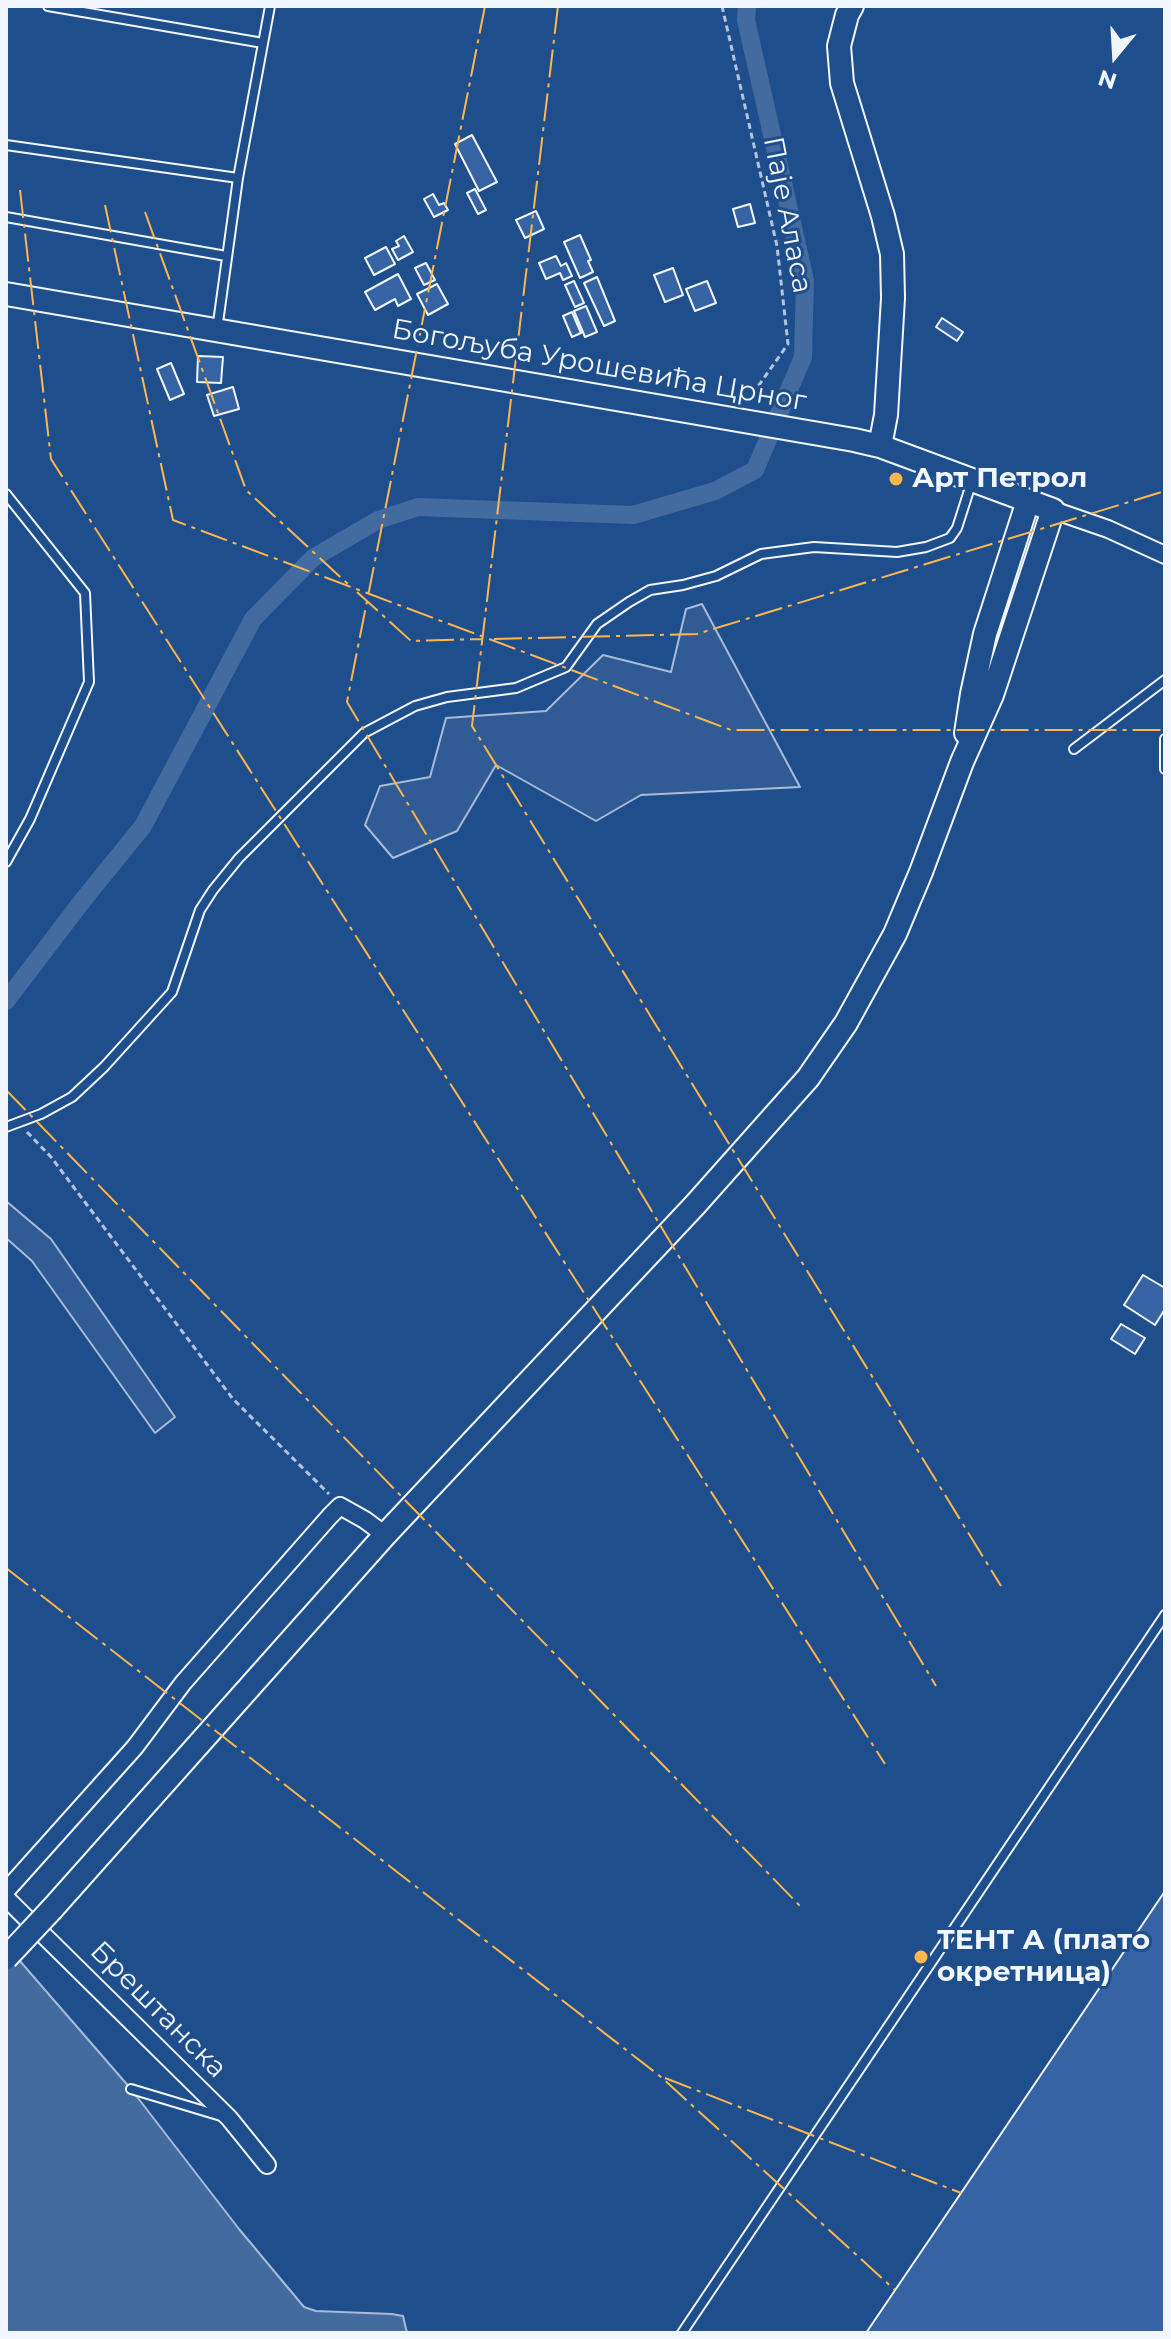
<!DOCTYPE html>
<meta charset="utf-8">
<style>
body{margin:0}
#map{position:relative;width:1171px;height:2339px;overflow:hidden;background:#1f4e8c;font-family:Montserrat,sans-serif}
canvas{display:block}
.frame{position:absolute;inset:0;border:8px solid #f2f6ff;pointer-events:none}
.north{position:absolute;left:1075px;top:16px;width:80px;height:80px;-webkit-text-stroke:6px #1f4e8c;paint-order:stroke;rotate:198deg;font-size:22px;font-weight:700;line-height:32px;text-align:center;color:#f2f6ff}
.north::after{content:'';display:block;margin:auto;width:28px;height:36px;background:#f2f6ff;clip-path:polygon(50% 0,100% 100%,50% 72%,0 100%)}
</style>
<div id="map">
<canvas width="1171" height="2339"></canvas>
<div class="frame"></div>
<div class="north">N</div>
</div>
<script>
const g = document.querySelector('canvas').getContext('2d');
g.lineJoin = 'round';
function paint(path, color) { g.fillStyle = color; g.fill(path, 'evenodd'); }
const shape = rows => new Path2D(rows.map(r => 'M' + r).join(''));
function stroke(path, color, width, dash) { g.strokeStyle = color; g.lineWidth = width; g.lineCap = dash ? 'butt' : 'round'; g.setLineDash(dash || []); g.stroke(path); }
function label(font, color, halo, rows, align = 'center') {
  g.font = font + ' Montserrat,sans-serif'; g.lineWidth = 6; g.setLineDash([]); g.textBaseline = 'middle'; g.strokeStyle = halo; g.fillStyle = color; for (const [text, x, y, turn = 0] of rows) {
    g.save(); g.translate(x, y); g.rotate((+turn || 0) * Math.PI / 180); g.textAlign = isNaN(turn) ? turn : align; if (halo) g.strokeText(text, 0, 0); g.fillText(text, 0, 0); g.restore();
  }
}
const built = shape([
 [702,604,800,787,641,795,596,821,496,765,457,831,393,858,365,825,380,786,430,777,446,718,546,711,603,655,671,672,686,609,702,604],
 [6,1201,51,1239,175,1417,155,1433,32,1261,6,1238,6,1201]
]);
paint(built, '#305b95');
stroke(built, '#a8bbd7', 2);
const water = shape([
 [6,1945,131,2089,239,2229,304,2307,316,2311,392,2314,403,2316,407,2333,6,2333,6,1945]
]);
paint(water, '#446ba0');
stroke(water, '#a8bbd7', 2);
stroke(shape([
 [6,1001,83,900,143,826,253,619,313,558,378,520,418,507,633,515,715,491,755,470,803,357,805,280,746,20,747,6]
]), '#446ba0', 18);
const building = shape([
 [472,135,497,182,479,191,455,144,472,135],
 [475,189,486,210,478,214,467,193,475,189],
 [433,194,439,205,444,203,448,210,434,217,424,199,433,194],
 [750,204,755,223,738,227,733,209,750,204],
 [536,211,544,229,525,238,516,220,536,211],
 [580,235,591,260,588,261,593,272,580,278,564,242,580,235],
 [404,236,413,252,398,260,392,249,399,246,396,241,404,236],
 [386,247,395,264,374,275,365,258,386,247],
 [556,256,561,266,566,263,572,276,563,280,560,273,546,279,539,263,556,256],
 [426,263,435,280,424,285,415,268,426,263],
 [673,268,683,295,665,302,654,275,673,268],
 [398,274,411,299,398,306,395,299,375,310,365,292,398,274],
 [597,277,615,321,604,326,584,283,597,277],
 [574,281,584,303,575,307,565,285,574,281],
 [707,281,716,303,695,311,686,289,707,281],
 [437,284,448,304,428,315,417,294,437,284],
 [586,306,597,332,585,337,574,311,586,306],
 [572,312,581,333,572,337,563,316,572,312],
 [942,318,963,332,957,341,936,327,942,318],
 [198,356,223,357,221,383,197,382,198,356],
 [171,363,184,394,170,400,157,369,171,363],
 [233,387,239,409,214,416,207,395,233,387],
 [1143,1275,1165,1288,1165,1309,1155,1325,1124,1305,1143,1275],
 [1121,1324,1145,1338,1135,1354,1111,1339,1121,1324],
 [1165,1891,1165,2333,866,2333,961,2193,1165,1891]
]);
paint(building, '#3563a3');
stroke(building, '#f2f6ff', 2);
const lane = shape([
 [48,6,263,43],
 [6,145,238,178],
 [6,217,226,256],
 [217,330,238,178,270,6],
 [6,494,85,593,89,682,30,819,6,862],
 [1165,739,1165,769],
 [1074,749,1165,680],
 [6,1127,41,1114,72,1097,104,1067,172,992,200,910,213,890,239,858,364,733,415,706,447,697,516,688,566,667,597,624,629,602,650,590,683,585,716,576,761,554,814,547,897,552,926,547,950,538,957,528,972,481],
 [131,2089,221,2116],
 [682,2333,1165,1615]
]);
const street = shape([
 [1053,510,1108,529,1165,555],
 [6,1891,135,1747,183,1683,330,1516,340,1506,365,1520,385,1535],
 [6,1898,229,2118,267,2165]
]);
const secondary = shape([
 [852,6,847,15,839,46,842,83,883,216,892,254,893,298,886,415,880,446],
 [6,294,854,440,880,446,1053,510,992,695,962,762,921,872,895,934,846,1023,808,1078,695,1205,385,1535,52,1909],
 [966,733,972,694,985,634,1028,501]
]);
stroke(lane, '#f2f6ff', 12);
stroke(street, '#f2f6ff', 20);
stroke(secondary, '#f2f6ff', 26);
stroke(shape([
 [722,6,777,246,788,344,747,402],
 [27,1132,51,1157,233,1399,329,1494]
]), '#b3c4dc', 3, [6, 4]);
stroke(lane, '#1f4e8c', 8);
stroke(street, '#1f4e8c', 16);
stroke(secondary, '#1f4e8c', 22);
const secondaryBridge = shape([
 [6,1958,52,1909]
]);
stroke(secondaryBridge, '#f2f6ff', 26, []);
stroke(secondaryBridge, '#1f4e8c', 22);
stroke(shape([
 [485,6,347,702,936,1686],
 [558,6,472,726,1001,1586],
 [20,190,51,459,885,1764],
 [105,205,173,520,731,730,1165,730],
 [145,212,246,490,348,584],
 [357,592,411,641,482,639],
 [494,639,697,634,1165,491],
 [6,1090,801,1907],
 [6,1568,661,2077,895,2290],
 [665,2078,961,2193]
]), '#ffb74d', 2, [28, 6, 4, 6]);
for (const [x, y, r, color] of [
 [896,479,8,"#ffb74d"],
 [921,1957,8,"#ffb74d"]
]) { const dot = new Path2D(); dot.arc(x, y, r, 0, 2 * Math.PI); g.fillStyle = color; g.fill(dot); stroke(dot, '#1f4e8c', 3); }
label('28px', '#f2f6ff', '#1f4e8c', [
 ["Паје Аласа",787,215,79],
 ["Богољуба Урошевића Црног",599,366,10],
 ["Брештанска",158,2010,45]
]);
label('bold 28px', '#f2f6ff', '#1f4e8c', [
 ["Арт Петрол",912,479],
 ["ТЕНТ А (плато",937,1941],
 ["окретница)",937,1973]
], 'left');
</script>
